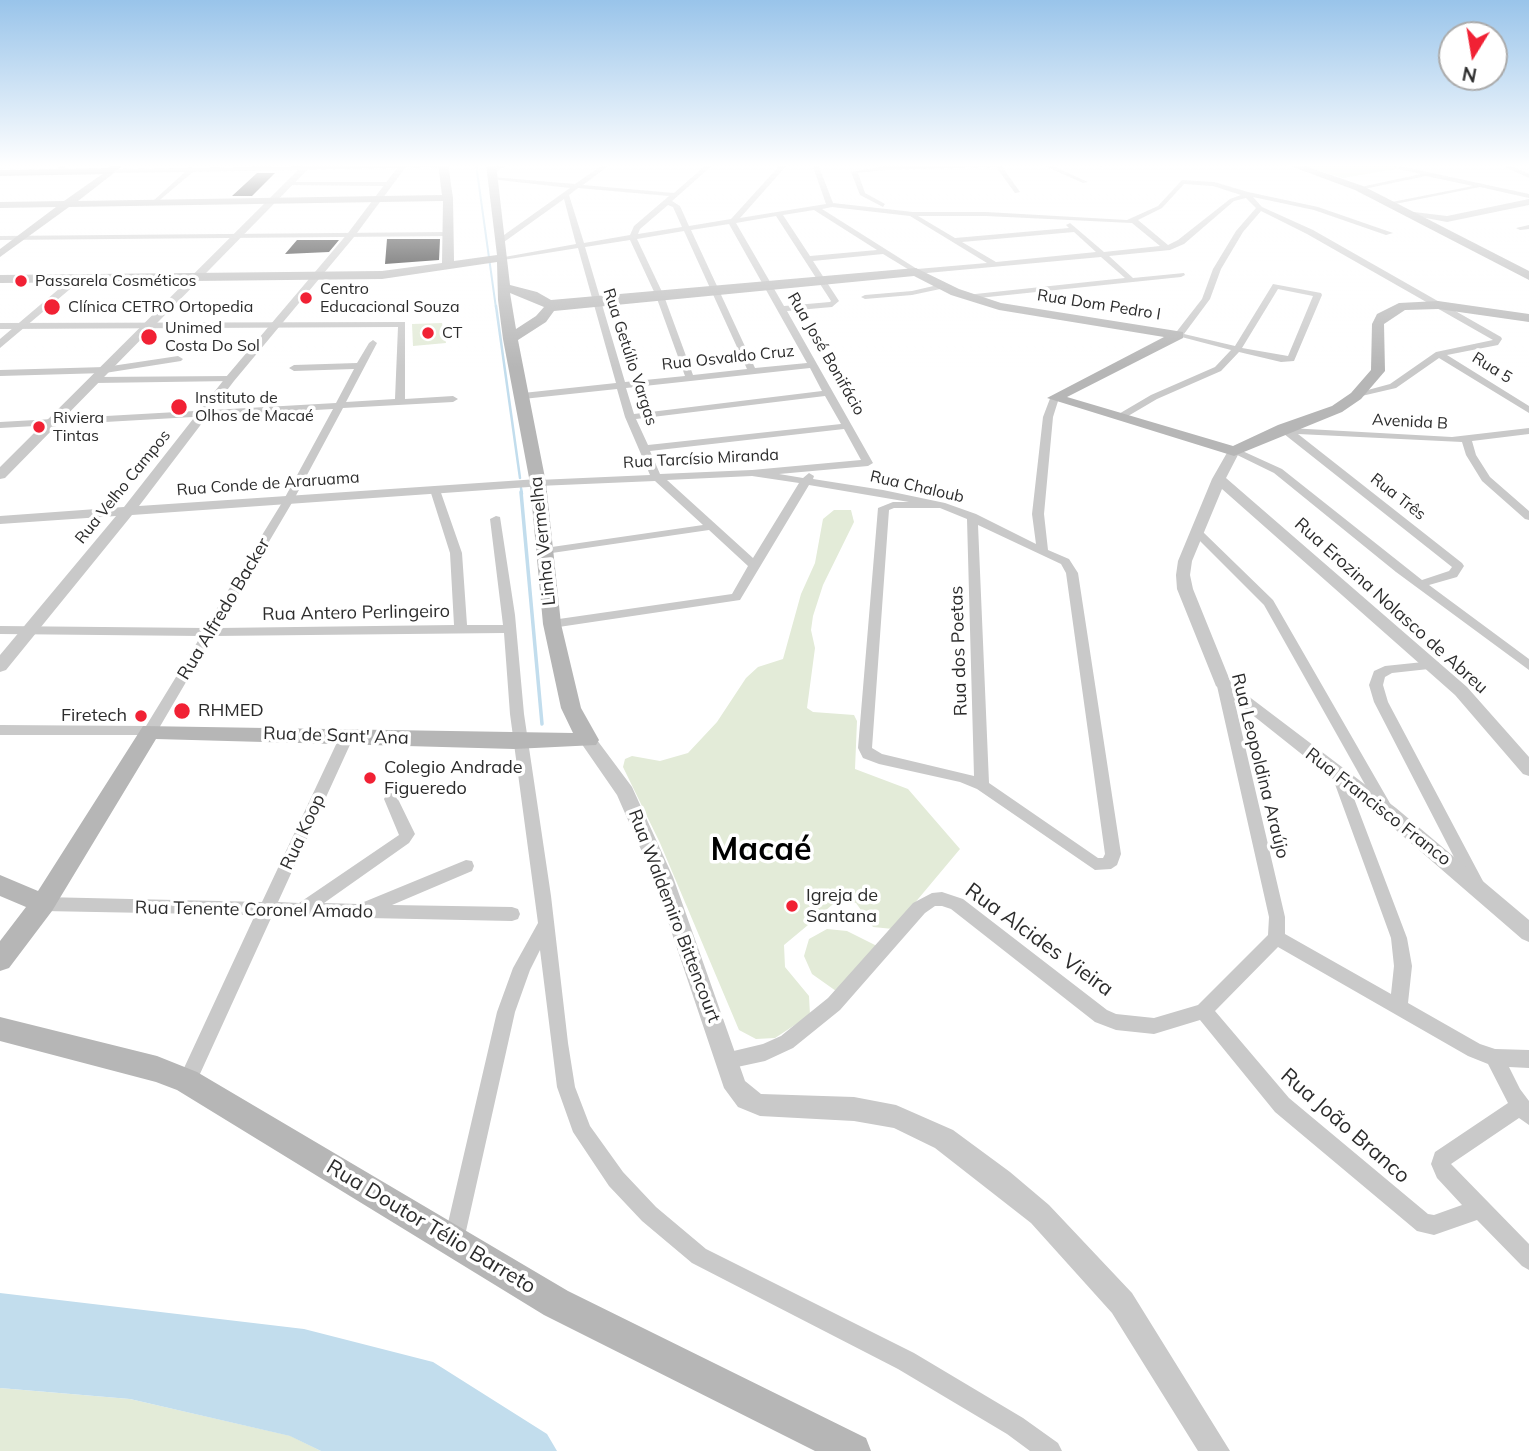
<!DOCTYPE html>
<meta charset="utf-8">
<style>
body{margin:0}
#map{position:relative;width:1529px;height:1451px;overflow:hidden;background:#fff;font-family:Mulish,sans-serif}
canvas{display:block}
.north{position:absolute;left:1438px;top:21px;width:70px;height:70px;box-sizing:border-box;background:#fff;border:2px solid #ababab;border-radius:50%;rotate:191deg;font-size:19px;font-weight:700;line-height:28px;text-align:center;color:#2c2c2c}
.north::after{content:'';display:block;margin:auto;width:24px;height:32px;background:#f12134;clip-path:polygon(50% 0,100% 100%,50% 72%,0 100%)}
</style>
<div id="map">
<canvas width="1529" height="1451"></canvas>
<div class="north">N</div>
</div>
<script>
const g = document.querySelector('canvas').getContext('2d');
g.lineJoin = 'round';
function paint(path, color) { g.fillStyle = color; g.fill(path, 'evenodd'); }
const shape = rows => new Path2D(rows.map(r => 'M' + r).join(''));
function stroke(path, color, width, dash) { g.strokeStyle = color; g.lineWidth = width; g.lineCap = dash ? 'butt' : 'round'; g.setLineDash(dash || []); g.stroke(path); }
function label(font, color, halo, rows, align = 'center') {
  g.font = font + ' Mulish,sans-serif'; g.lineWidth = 7; g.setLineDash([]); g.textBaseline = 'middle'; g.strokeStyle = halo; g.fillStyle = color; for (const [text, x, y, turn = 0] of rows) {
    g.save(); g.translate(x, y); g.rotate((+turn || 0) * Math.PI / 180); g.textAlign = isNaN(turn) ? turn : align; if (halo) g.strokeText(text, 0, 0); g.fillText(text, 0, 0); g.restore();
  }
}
paint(shape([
 [1297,164,1402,164,1395,167,1397,169,1343,178],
 [442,323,446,343,413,346,412,324],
 [834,510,851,510,854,522,823,585,813,616,811,630,815,648,807,708,813,712,854,715,857,721,855,769,908,789,960,849,893,929,873,927,856,903,838,900,784,945,785,967,809,996,810,1015,775,1038,756,1039,739,1030,660,843,623,767,625,759,632,756,660,761,688,753,717,722,746,678,758,667,783,659,801,594,815,563,823,519],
 [827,929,847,931,877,946,836,991,812,974,804,956,809,939],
 [0,1388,130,1399,291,1436,321,1451,0,1451]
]), '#e3ebd8');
paint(shape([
 [0,1293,304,1329,433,1362,547,1434,557,1451,321,1451,290,1436,130,1399,0,1388]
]), '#c2dded');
stroke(shape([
 [476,164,496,308]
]), '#c2dded', 2);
stroke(shape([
 [496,306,520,478],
 [521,488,522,494]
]), '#c2dded', 2.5);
stroke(shape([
 [521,492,542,724]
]), '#c2dded', 3.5);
paint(shape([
 [257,173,275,173,252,196,232,196],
 [387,239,440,239,439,260,385,264],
 [297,240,339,240,329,252,285,254]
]), '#131313');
paint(shape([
 [63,164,70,164,59,172,55,172,55,170,63,164],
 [443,164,445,167,193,172,155,204,153,201,185,172,111,173,108,171,111,169,443,164],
 [502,164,509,164,495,173,491,173,491,171,502,164],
 [604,164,611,164,583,185,674,193,707,164,714,164,672,201,680,206,689,226,731,219,781,164,788,164,740,218,826,204,812,164,818,164,833,203,913,212,986,212,1127,220,1158,206,1182,180,1214,182,1248,192,1318,207,1393,233,1386,235,1314,210,1253,197,1262,207,1313,230,1501,337,1502,339,1498,345,1447,355,1529,406,1529,413,1439,358,1396,388,1353,398,1353,394,1390,384,1436,352,1493,340,1307,234,1261,211,1243,232,1221,269,1210,299,1184,334,1235,346,1273,284,1321,293,1322,295,1294,361,1281,362,1239,352,1221,371,1157,399,1123,419,1117,419,1117,415,1151,395,1215,367,1231,350,1174,335,1202,299,1213,269,1236,231,1256,208,1246,198,1234,201,1184,244,1170,250,1109,256,1133,278,1184,273,1185,275,1181,277,969,299,966,299,966,295,1125,278,1101,257,916,274,883,254,813,261,839,301,832,307,787,311,873,463,868,466,779,474,803,478,809,473,814,476,813,479,883,490,945,503,976,514,1036,544,1032,514,1043,417,1051,396,1059,398,1053,417,1044,514,1048,550,1069,559,1078,573,1121,854,1117,865,1111,869,1095,870,977,789,960,782,879,764,863,758,858,748,878,508,893,502,909,502,809,485,740,600,552,628,548,627,546,624,552,620,732,594,748,566,709,530,545,554,539,551,545,548,703,525,655,481,538,486,533,483,538,480,650,475,625,417,617,389,523,399,518,396,523,393,616,383,578,248,503,260,499,258,576,244,564,199,504,242,497,240,570,188,490,179,493,177,575,184,604,164],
 [1184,184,1213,186,1241,195,1230,199,1178,240,1168,245,1138,220,1162,208,1184,184],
 [578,188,669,196,634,226,630,235,584,243,569,195,578,188],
 [668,205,673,207,682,227,638,234,640,229,668,205],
 [832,207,910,216,987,263,917,269,822,209,832,207],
 [814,210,877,250,810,256,783,215,814,210],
 [776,216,831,301,830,302,784,306,736,223,776,216],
 [918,216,986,216,1132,223,1160,246,1104,252,1070,223,1066,225,1069,228,955,238,918,216],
 [729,224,807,363,755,368,691,230,729,224],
 [684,231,747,369,693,375,664,296,637,239,684,231],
 [1074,232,1096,252,996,262,962,242,1074,232],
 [630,240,656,296,685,376,625,382,585,247,630,240],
 [1278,289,1313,296,1288,356,1242,348,1278,289],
 [810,368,822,391,634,414,626,388,810,368],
 [825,396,841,424,648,445,636,419,825,396],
 [844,429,861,460,752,470,660,474,650,451,844,429],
 [752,476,799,483,753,558,667,480,752,476],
 [894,508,940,508,967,519,974,776,882,754,872,748,889,510,894,508],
 [978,525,1061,564,1066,573,1105,854,1103,858,1098,858,989,783,978,525],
 [963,164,1000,164,1020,192,1015,193,996,167,885,170,858,173,865,193,885,204,883,207,860,195,851,172,885,166,963,164],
 [1040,164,1048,164,1088,182,1083,183,1040,164],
 [1095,164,1105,164,1105,165,1102,167,1095,164],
 [1499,164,1507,164,1529,174,1529,178,1499,164],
 [1400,166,1529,194,1529,198,1480,187,1390,205,1392,202,1473,186,1426,176,1359,190,1356,188,1421,174,1398,169,1400,166],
 [289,182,388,182,391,184,388,186,287,185,289,182],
 [1529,225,1529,229,1520,230,1516,228,1529,225],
 [449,232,452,232,452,236,0,240,0,236,449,232],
 [942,284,946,286,945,288,912,295,865,299,861,297,865,295,912,291,942,284],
 [405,322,405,399,453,396,458,399,453,402,343,408,293,501,218,628,454,625,450,553,430,490,435,487,440,490,462,553,467,625,503,625,490,519,496,516,500,517,515,615,524,714,551,896,568,1043,575,1087,590,1126,623,1172,656,1207,706,1249,914,1353,1023,1418,1058,1443,1062,1451,1030,1451,1007,1434,898,1369,692,1263,642,1221,609,1186,573,1132,557,1087,540,950,530,970,515,1012,464,1240,461,1247,454,1250,447,1247,444,1240,497,1012,513,968,538,923,510,714,504,633,213,636,155,735,0,735,0,725,146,726,201,636,0,634,0,626,205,628,283,501,333,409,0,428,0,422,336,403,354,369,294,371,289,368,294,365,357,363,369,343,373,340,377,343,346,402,395,399,398,327,0,329,0,323,405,322],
 [178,356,183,359,181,361,105,373,0,376,0,370,105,367,178,356],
 [230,376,233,377,233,381,95,383,90,380,95,377,230,376],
 [1283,425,1289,428,1452,437,1529,428,1529,434,1472,441,1476,455,1490,477,1529,511,1529,520,1525,519,1482,481,1466,455,1462,442,1298,434,1462,563,1464,566,1457,577,1429,585,1529,659,1529,670,1396,572,1274,473,1229,451,1230,449,1238,449,1282,469,1422,580,1449,571,1452,567,1279,430,1278,428,1283,425],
 [1198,530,1202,531,1273,600,1391,805,1394,809,1391,813,1381,813,1264,605,1194,535,1194,531,1198,530],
 [1433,661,1438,662,1440,665,1438,668,1392,673,1385,677,1383,685,1388,702,1485,885,1483,890,1477,892,1471,890,1374,702,1369,685,1374,671,1385,666,1433,661],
 [1224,681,1231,686,1285,917,1285,934,1391,994,1394,966,1391,938,1332,776,1334,772,1344,772,1407,938,1412,966,1408,1003,1480,1044,1495,1049,1529,1050,1529,1068,1509,1067,1520,1089,1529,1101,1529,1125,1519,1118,1451,1164,1529,1244,1529,1270,1522,1266,1477,1220,1434,1235,1417,1231,1275,1112,1200,1020,1154,1034,1116,1030,1095,1022,951,909,942,906,935,906,925,913,840,1010,793,1048,765,1061,728,1069,721,1066,719,1060,721,1054,763,1044,781,1036,828,998,913,903,932,893,942,892,963,899,1107,1010,1116,1014,1154,1018,1198,1005,1268,935,1269,917,1217,686,1224,681],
 [1278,947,1468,1056,1488,1064,1508,1103,1435,1152,1431,1164,1437,1178,1462,1205,1434,1215,1428,1214,1289,1098,1215,1011,1278,947],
 [347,731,354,736,278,902,299,903,399,835,384,799,386,795,391,793,396,795,415,834,409,843,324,903,359,904,466,860,472,861,474,866,472,871,392,905,512,907,518,909,520,914,518,919,512,921,272,916,194,1087,187,1090,180,1087,178,1081,255,915,43,911,37,909,35,904,37,899,43,897,262,902,340,736,347,731]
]), '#c9c9c9');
paint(shape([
 [304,164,313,164,5,478,0,479,0,467,304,164],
 [400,164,408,164,354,237,234,381,139,506,538,479,543,480,543,486,132,515,6,670,0,672,0,655,116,516,0,524,0,516,124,507,226,377,348,233,400,164],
 [1529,199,1529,205,1447,222,1410,215,1414,212,1447,216,1529,199],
 [73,277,82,279,0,348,0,339,73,277],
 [1234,447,1240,451,1226,478,1467,687,1529,757,1529,776,1523,774,1455,695,1222,489,1192,561,1190,575,1193,589,1231,683,1396,808,1529,920,1529,942,1522,939,1382,818,1216,686,1177,589,1176,575,1178,561,1212,479,1228,451,1234,447],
 [588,734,594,736,632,787,673,877,745,1081,761,1094,854,1097,896,1105,953,1130,1010,1172,1049,1205,1132,1293,1230,1451,1198,1451,1112,1313,1031,1223,935,1148,894,1128,854,1121,760,1116,738,1107,724,1088,653,877,617,795,579,740,588,734]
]), '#c9c9c9');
paint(shape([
 [438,164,448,164,453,198,454,261,497,255,486,164,496,164,510,285,537,292,551,300,916,268,959,289,1001,303,1183,332,1183,338,1067,397,1233,446,1278,425,1332,406,1351,393,1371,370,1372,324,1377,314,1399,303,1438,301,1529,314,1529,322,1438,309,1405,310,1384,324,1385,371,1361,399,1342,412,1234,456,1047,398,1164,337,999,310,951,295,914,276,554,311,546,322,518,340,546,483,561,624,581,708,599,740,596,745,514,749,156,739,52,911,9,968,0,971,0,941,26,907,0,896,0,875,38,891,143,726,573,733,561,708,543,624,530,483,503,339,498,300,497,262,382,279,0,283,0,275,382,271,442,263,443,201,69,207,0,257,0,249,56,207,0,208,0,202,64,201,111,168,114,173,78,201,442,195,438,164],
 [510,293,544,307,536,316,516,329,510,293],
 [1285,164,1299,164,1363,186,1529,271,1529,280,1355,190,1285,164],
 [0,1017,157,1056,197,1072,568,1291,866,1438,871,1451,815,1451,544,1315,177,1090,156,1082,0,1041,0,1017]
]), '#b6b6b6');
paint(shape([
 [112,164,125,164,111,174,0,176,0,170,108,168,112,164]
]), '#9c9c9c');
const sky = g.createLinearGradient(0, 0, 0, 367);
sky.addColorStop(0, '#99c4ea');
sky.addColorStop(0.45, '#fff');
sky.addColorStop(1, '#ffffff00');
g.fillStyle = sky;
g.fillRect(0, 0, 1529, 367);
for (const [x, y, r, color] of [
 [21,281,7,"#f12134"],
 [306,298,7,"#f12134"],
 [52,307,9,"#f12134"],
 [428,333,7,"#f12134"],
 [149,337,9,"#f12134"],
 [179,407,9,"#f12134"],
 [39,427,7,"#f12134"],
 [182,711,9,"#f12134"],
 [141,716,7,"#f12134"],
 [370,778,7,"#f12134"],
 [792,906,7,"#f12134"]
]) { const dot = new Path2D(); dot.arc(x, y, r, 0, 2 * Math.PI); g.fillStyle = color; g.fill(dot); stroke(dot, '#fff', 2.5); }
label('16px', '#2c2c2c', '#fff', [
 ["Passarela Cosméticos",35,281],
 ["Centro",320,289],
 ["Educacional Souza",320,307],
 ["Clínica CETRO Ortopedia",68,307],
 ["Unimed",165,328],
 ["Costa Do Sol",165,346],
 ["CT",442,333],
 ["Instituto de",195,398],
 ["Olhos de Macaé",195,416],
 ["Riviera",53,418],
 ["Tintas",53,436]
], 'left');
label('16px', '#2c2c2c', '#fff', [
 ["Rua Dom Pedro I",1099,305,9],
 ["Rua José Bonifácio",826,354,60],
 ["Rua Getúlio Vargas",630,357,72],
 ["Rua Osvaldo Cruz",728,358,-6],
 ["Rua 5",1492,368,32],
 ["Avenida B",1410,422,3],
 ["Rua Tarcísio Miranda",701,459,-3],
 ["Rua Conde de Araruama",268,484,-4],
 ["Rua Velho Campos",123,487,-51],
 ["Rua Chaloub",917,487,13],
 ["Rua Três",1398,497,38]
]);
label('18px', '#2c2c2c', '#fff', [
 ["Linha Vermelha",543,541,-96],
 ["Rua Erozina Nolasco de Abreu",1391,606,42],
 ["Rua Alfredo Backer",224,609,-59],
 ["Rua Antero Perlingeiro",356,613,-1],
 ["Rua dos Poetas",959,651,-92],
 ["Rua de Sant' Ana",336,736,2],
 ["Rua Leopoldina Araújo",1260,766,76],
 ["Rua Francisco Franco",1378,807,38],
 ["Rua Koop",303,832,-65],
 ["Rua Tenente Coronel Amado",254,910,1],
 ["Rua Waldemiro Bittencourt",674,916,69]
]);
label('18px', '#2c2c2c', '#fff', [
 ["RHMED",198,711],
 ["Firetech",127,716,"right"],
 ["Colegio Andrade",384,768],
 ["Figueredo",384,789],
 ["Igreja de",806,896],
 ["Santana",806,917]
], 'left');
label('21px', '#2c2c2c', '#fff', [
 ["Rua Alcides Vieira",1039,940,36],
 ["Rua João Branco",1345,1126,41],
 ["Rua Doutor Télio Barreto",431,1227,31]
]);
label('bold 32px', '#000', '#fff', [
 ["Macaé",761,850]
]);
</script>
